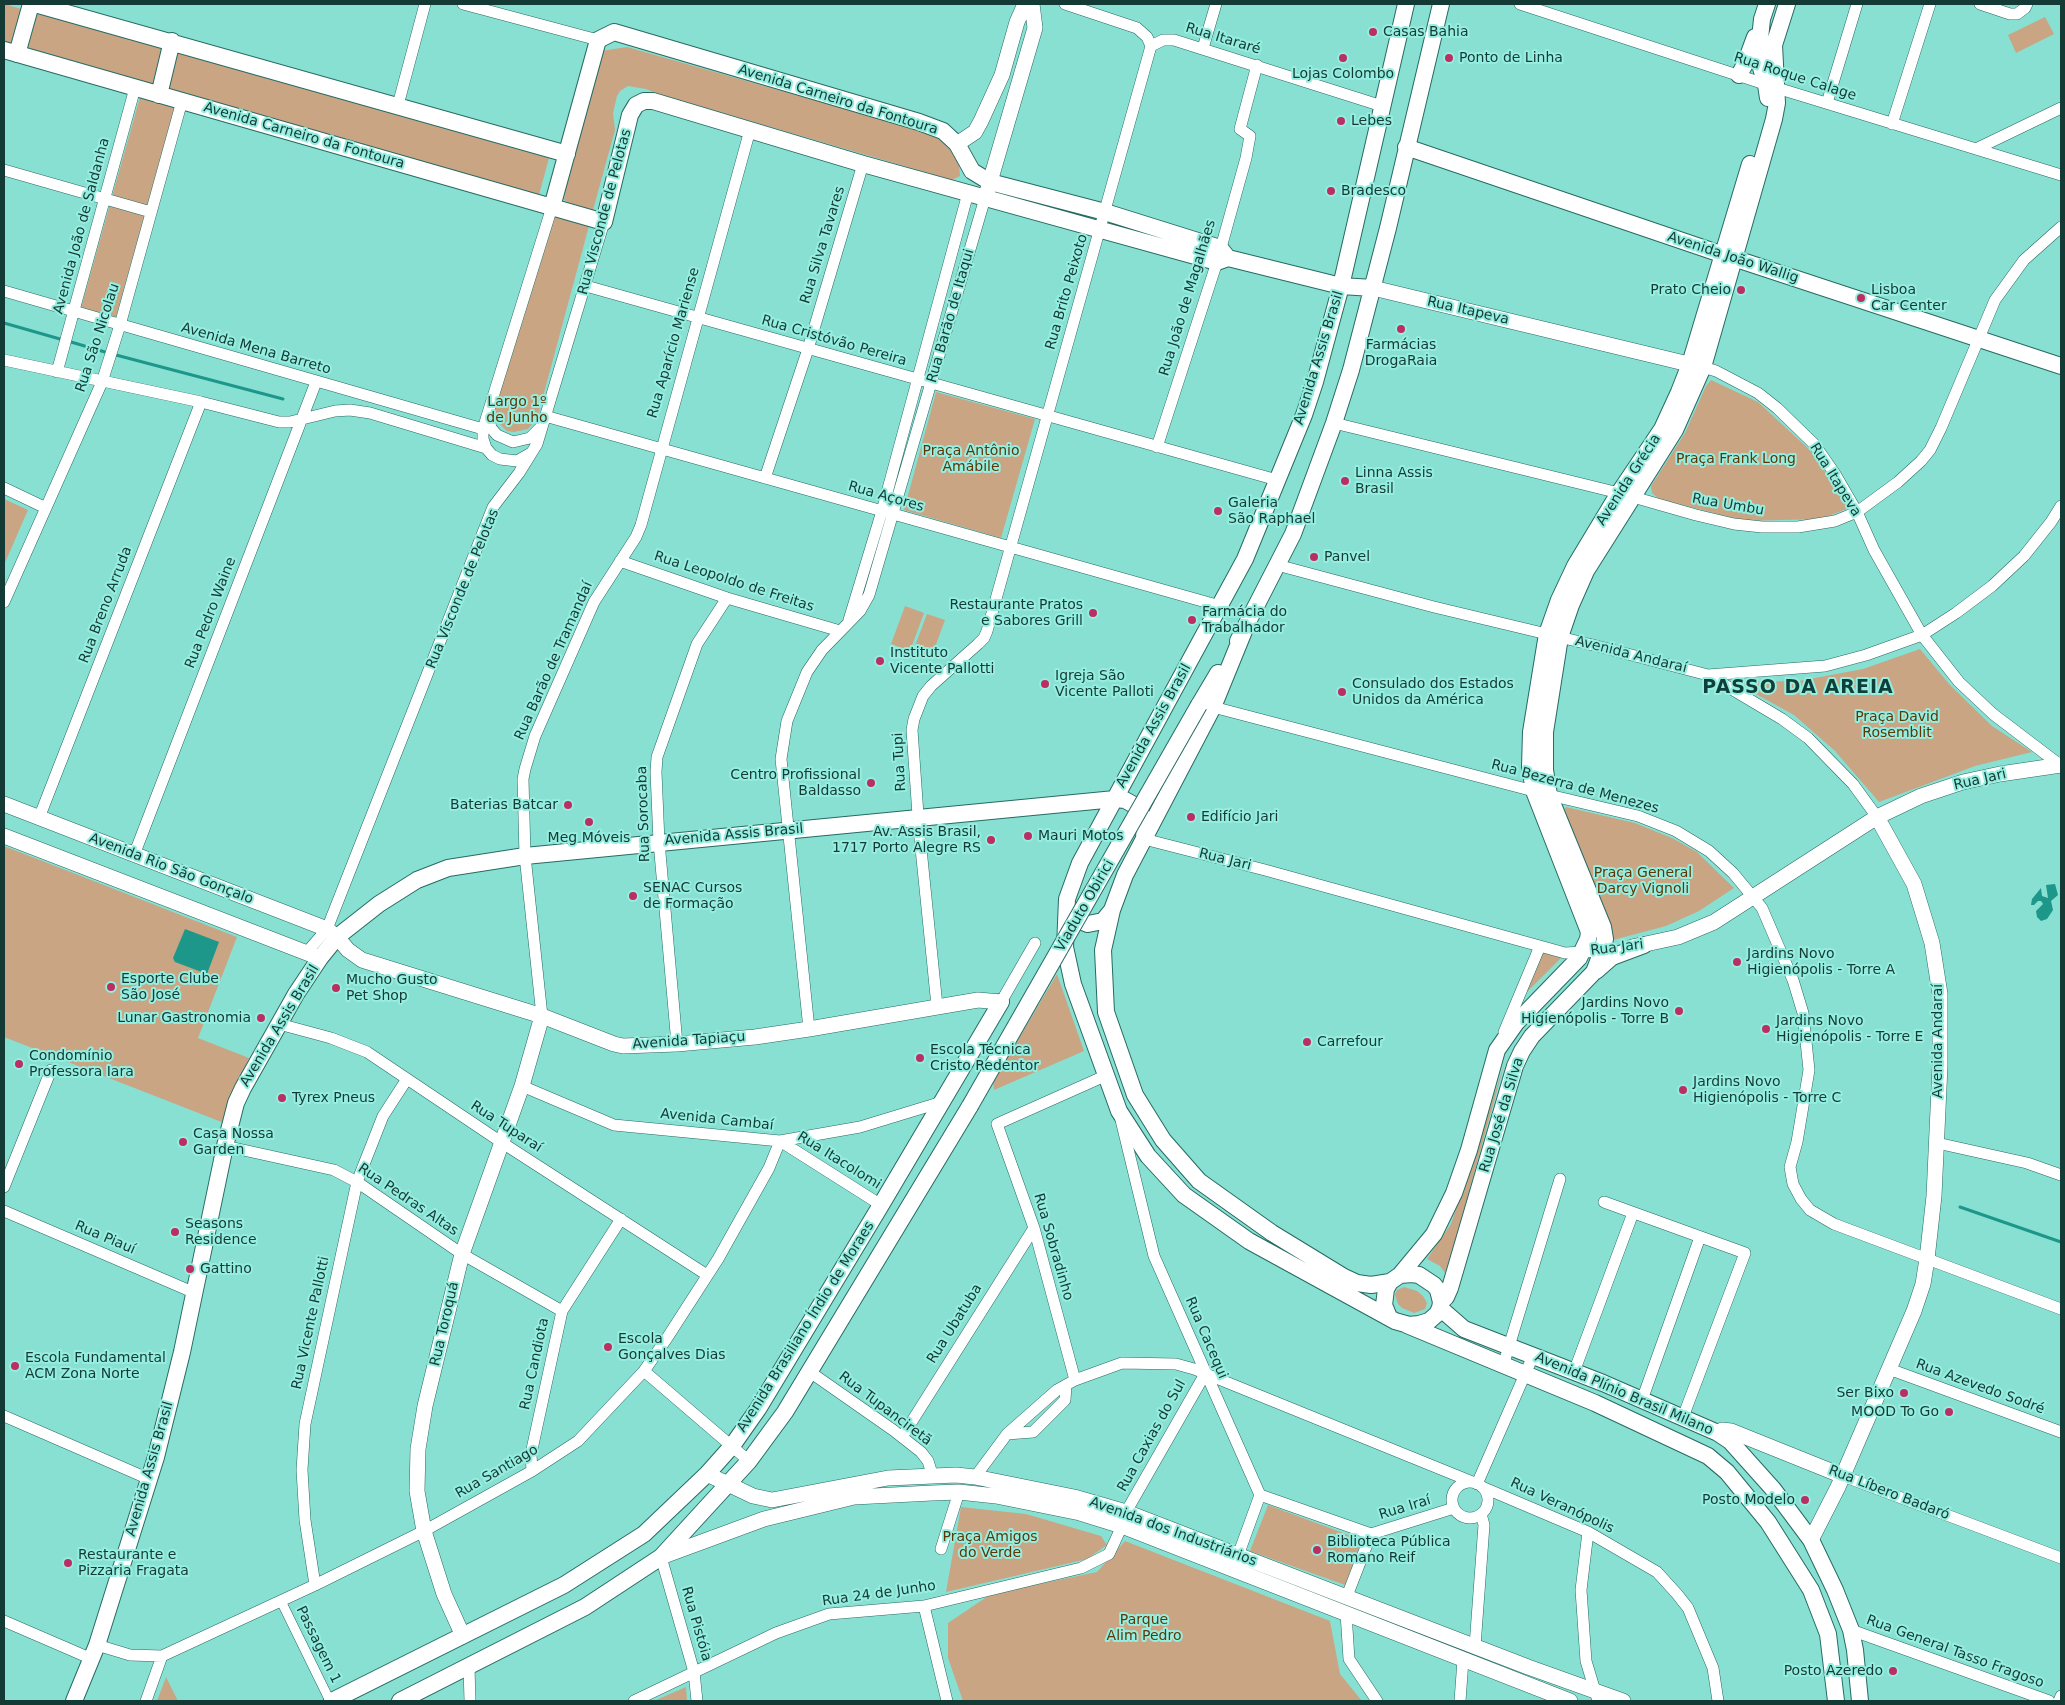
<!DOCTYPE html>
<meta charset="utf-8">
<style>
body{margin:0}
#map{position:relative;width:2065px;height:1705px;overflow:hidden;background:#88e0d3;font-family:"DejaVu Sans",sans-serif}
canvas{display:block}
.frame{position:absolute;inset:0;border:5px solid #143a35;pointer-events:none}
</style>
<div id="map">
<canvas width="2065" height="1705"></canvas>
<div class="frame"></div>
</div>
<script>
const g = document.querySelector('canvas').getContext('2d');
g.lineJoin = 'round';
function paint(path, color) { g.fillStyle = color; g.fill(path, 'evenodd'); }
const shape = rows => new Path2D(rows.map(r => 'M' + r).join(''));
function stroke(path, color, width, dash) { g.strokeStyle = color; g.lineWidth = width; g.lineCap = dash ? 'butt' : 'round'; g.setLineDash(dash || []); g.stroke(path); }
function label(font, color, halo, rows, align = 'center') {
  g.font = font + ' "DejaVu Sans",sans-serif'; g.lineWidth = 4; g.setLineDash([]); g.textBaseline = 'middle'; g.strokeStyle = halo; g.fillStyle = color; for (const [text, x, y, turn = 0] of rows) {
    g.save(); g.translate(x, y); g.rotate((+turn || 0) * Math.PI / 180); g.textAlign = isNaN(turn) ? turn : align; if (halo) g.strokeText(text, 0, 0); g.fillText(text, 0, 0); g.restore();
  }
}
paint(shape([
 [4,4,549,158,539,195,4,44],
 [2045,17,2054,34,2016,53,2008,35],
 [627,47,919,130,941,140,954,154,959,164,960,176,952,180,664,96,646,89,628,86,620,91,617,96,613,113,615,130,593,210,572,204,564,200,566,182,601,51],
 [140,97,175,107,116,317,81,308],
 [555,214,590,222,537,419,528,429,514,432,507,431,497,421,494,408],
 [1711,380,1758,402,1812,452,1849,508,1821,519,1745,521,1659,499,1652,493,1651,486,1685,433,1706,386],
 [936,392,1035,419,1001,538,904,510],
 [4,499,28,510,4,565],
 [905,606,924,613,910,651,891,644],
 [927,614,945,620,931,658,913,651],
 [1920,649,1950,685,1992,726,2032,752,1975,766,1879,802,1835,751,1794,715,1734,682,1799,681,1863,669],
 [1566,807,1635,823,1672,838,1697,852,1734,888,1699,911,1666,926,1613,940,1562,812],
 [4,846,237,937,198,1038,249,1058,224,1123,4,1037],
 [1542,952,1562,956,1561,958,1527,992],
 [1057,974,1084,1051,994,1090,993,1082],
 [1505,1062,1459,1227,1445,1273,1440,1266,1427,1259,1451,1224],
 [1404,1287,1417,1291,1423,1296,1427,1303,1425,1309,1414,1313,1402,1308,1398,1304,1395,1295,1397,1290],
 [1268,1505,1362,1540,1345,1585,1250,1551],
 [961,1507,1026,1514,1101,1536,1107,1545,1087,1559,946,1592],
 [1125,1541,1330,1621,1340,1674,1362,1701,963,1701,948,1658,948,1623,991,1594,1097,1572],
 [166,1677,178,1701,157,1701],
 [686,1687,687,1701,654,1701]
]), '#c9a584');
paint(shape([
 [2055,884,2058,895,2051,901,2053,910,2047,919,2041,921,2037,917,2036,911,2043,904,2041,901,2038,901,2034,905,2031,905,2032,899,2041,888,2042,896,2048,898,2046,885],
 [185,929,219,942,207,974,175,962,173,958]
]), '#1d978a');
stroke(shape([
 [4,323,60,339],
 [71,342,105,352],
 [116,355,283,399],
 [1960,1207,2061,1242]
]), '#1d978a', 3);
const pedestrian = shape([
 [281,1601,330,1701]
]);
const minor = shape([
 [463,4,598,40],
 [1065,4,1137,28,1147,37,1151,46],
 [1520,4,1777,88,2061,175],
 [1980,4,2010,14,2017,14,2025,8,2027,4],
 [1151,46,1163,40,1174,40,1382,106],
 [1203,48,1216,4],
 [1827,103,1857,4],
 [398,105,425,4],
 [1892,124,1930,4],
 [1976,149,2061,108],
 [4,170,151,212],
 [586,286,1277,480],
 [4,291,483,429],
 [4,360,201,402,279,422,290,422,335,411,350,410,370,413,486,448],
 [1703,367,1716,371,1758,393,1777,408,1814,444,1835,474,1857,512,1874,550,1922,635,1959,682,1993,714,2060,765],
 [57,372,135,88],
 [488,415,491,428,497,435,513,442,530,438,541,427],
 [545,416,1220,606],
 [1334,423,1619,493,1696,515,1734,524,1762,527,1798,527,1835,521,1857,512,1898,482,1921,461,1930,450,1941,428,1995,300,2024,260,2061,227],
 [1157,447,1217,262,1246,158,1250,136,1240,129,1257,65],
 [531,453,517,461,500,459,492,455,486,448,483,439,483,429,552,207],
 [765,478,808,349,863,164],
 [4,488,46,508],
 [620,561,727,598,840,631],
 [1277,565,1434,607,1597,646,1708,675,1782,719,1808,738,1853,784,1877,817],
 [4,602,102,382,120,325,182,101],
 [849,620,882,511,968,193],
 [1708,675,1825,666,1866,655,1922,635,1956,613,1992,586,2024,556,2051,522,2061,506],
 [1213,707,1549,795,1638,816,1676,831,1709,851,1733,873,1762,908,1793,980,1803,1013,1809,1070,1797,1142,1790,1167,1793,1184,1801,1199,1810,1210,1834,1224,2061,1309],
 [39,818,201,402],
 [1144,839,1265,870,1565,953,1602,951],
 [134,855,316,382],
 [307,952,327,929,493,507,519,473,537,444,604,222],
 [1001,1002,1035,943],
 [937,1006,919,829,912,730,914,719,923,696,931,686,978,644,984,638,987,631,1151,46],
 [542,1016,525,856,523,779,525,769,535,736,594,602,636,537,641,525,750,130],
 [279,1024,331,1038,367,1052,501,1142,707,1275],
 [809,1029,781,759,787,721,807,672,822,650,860,611,869,595,985,198],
 [1504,1032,1540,946],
 [677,1044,659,842,656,772,657,757,697,644,727,598],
 [522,1086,614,1125,780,1141,860,1127,942,1102],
 [1121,1120,1154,1256,1260,1495,1236,1561],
 [780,1141,881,1205],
 [1937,1143,2027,1163,2061,1175],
 [225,1146,334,1170,357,1182,462,1254,562,1311],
 [4,1187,51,1070],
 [1604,1202,1745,1253,1683,1417],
 [4,1211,195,1293],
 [1503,1366,1560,1179],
 [1889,1369,2061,1432],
 [644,1371,749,1461],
 [810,1372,893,1430,921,1452,928,1461,933,1477],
 [1574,1372,1633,1213],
 [1075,1380,1034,1228,997,1124,1107,1075],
 [1642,1400,1700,1237],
 [4,1416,149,1479],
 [1007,1434,1033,1432,1065,1400,1066,1385],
 [902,1437,1034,1228],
 [532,1471,531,1454,562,1311,621,1219],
 [1843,1476,2061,1558],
 [975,1477,1007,1434,1057,1390,1075,1380,1122,1363,1176,1364,1194,1369,1475,1483],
 '1452 1500a18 18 0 1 1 36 0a18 18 0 1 1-36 0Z',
 [1477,1484,1533,1356],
 [1482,1487,1588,1532,1657,1572,1677,1594,1688,1608,1713,1668,1718,1701],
 [1260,1495,1371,1534],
 [1126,1512,1205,1374],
 [1588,1532,1581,1590,1586,1661,1598,1701],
 [941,1549,959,1492],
 [661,1557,694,1672,697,1701],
 [315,1585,305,1520,302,1470,305,1424,357,1182,383,1116,407,1079],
 [1347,1596,1371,1534,1454,1508],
 [924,1606,947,1701],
 [1346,1613,1349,1659,1377,1701],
 [4,1621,92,1659],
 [1851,1630,2049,1701],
 [97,1645,130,1655,162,1656,315,1585,424,1531,532,1471,578,1441,644,1371,667,1338,718,1259,769,1168,780,1141],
 [1475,1646,1484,1525,1481,1514],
 [469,1667,470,1701],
 [146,1701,162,1656],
 [634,1701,776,1633,829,1614,924,1606,1081,1568,1109,1554,1122,1526],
 [1460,1701,1463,1660],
 [2059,1701,2061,1696]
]);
const tertiary = shape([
 [957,144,975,132,981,121,1002,75,1017,22,1025,4],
 [987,192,1035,28,1032,4],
 [1373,288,1701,367],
 [4,804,327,929,337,937,348,950,362,960,542,1016,614,1044,623,1046,677,1044,755,1037,809,1029,978,1000,1001,1002],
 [4,836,320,958],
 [1632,947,1678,937,1714,922,1877,817,1921,796,1963,782,2000,774,2061,765],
 [1718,1433,1722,1430,1731,1431,1843,1476],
 [707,1474,753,1496,772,1500,888,1478,956,1475,975,1477,1074,1497,1126,1512,1528,1667,1623,1701],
 [1811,1540,1838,1487,1914,1311,1923,1284,1927,1259,1934,1196,1940,1066,1940,994,1932,943,1914,884,1877,817],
 [661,1557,764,1519,854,1497,932,1493,959,1492,996,1496,1080,1513,1122,1526,1570,1701],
 [463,1636,444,1594,424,1531,417,1491,418,1449,425,1406,462,1254,522,1086,542,1016]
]);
const secondary = shape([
 [35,4,567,154],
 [1767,4,1762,19,1759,49,1759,61,1766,85,1768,98],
 [4,50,604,222,630,115,636,105,644,101,653,101,863,164,1217,262,1228,258],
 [17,54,31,4],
 [1739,75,1745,64,1755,37],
 [159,95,172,41],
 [1406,147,1712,251,2061,366],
 [552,207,598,40,614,32,919,122,943,131,957,144,972,171,990,182,1105,212,1220,248,1228,258,1341,286,1373,288],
 [1244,631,1213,707,1125,875,1112,910,1103,950,1106,1012,1135,1095,1163,1140,1199,1181,1272,1233,1344,1277,1357,1283,1371,1285,1390,1282],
 [1238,641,1293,534,1334,423,1351,370,1388,228,1441,4],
 [1199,705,1218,673],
 [1068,909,1075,919,1088,924,1103,921,1112,910],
 [1596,971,1612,957,1644,945],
 [1400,1275,1434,1234,1454,1193,1469,1150,1497,1050,1516,1023,1579,958,1588,939,1589,932,1534,791,1530,767,1531,732,1547,634,1559,600,1575,566,1619,493,1662,429,1679,392,1690,364,1750,164],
 [1441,1302,1446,1297,1450,1288,1515,1066,1522,1051,1532,1036,1594,972,1602,951,1605,939,1603,927,1549,795,1545,770,1545,732,1560,637,1571,605,1586,571,1675,430,1703,367,1774,119,1777,103,1774,45,1787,4],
 [1440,1308,1464,1329,1603,1383,1718,1433,1730,1441,1773,1489,1811,1540,1835,1590,1851,1630,1855,1650,1860,1701],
 [1389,1317,1384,1305,1386,1289,1390,1282,1400,1275,1412,1274,1419,1275,1434,1285,1438,1290,1441,1302,1440,1308,1437,1314,1429,1321,1419,1324,1409,1325,1395,1321,1249,1241,1184,1195,1148,1156,1119,1111,1073,984,1065,947,1067,899,1080,863,1245,559,1304,415,1315,382,1341,286,1406,4],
 [1407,1325,1595,1403,1708,1456,1727,1472,1768,1522,1811,1590,1828,1634,1836,1701],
 [74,1701,97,1645,156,1457,182,1352,225,1146,236,1103,243,1088,296,994,320,958,337,937,379,904,417,880,448,868,525,856,1115,799,1125,800,1134,805,1140,812,1145,820,1144,839],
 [332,1701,564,1585,644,1534,707,1474,732,1446,758,1409,881,1205,1001,1002],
 [400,1701,585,1607,661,1557,749,1461,785,1412,970,1106]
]);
stroke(pedestrian, '#266b62', 10);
stroke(minor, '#266b62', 12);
stroke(tertiary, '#266b62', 16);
stroke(secondary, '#266b62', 18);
stroke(pedestrian, '#fff', 9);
stroke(minor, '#fff', 11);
stroke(tertiary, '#fff', 15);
stroke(secondary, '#fff', 16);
const secondaryBridge = shape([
 [970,1106,1199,705]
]);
stroke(secondaryBridge, '#266b62', 18, []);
stroke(secondaryBridge, '#fff', 16);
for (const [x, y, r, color] of [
 [1373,32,5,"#ba2e62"],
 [1343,58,5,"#ba2e62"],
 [1449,58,5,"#ba2e62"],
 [1341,121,5,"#ba2e62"],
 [1331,191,5,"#ba2e62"],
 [1741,290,5,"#ba2e62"],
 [1861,298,5,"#ba2e62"],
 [1401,329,5,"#ba2e62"],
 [1345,481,5,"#ba2e62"],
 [1218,511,5,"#ba2e62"],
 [1314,557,5,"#ba2e62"],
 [1093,613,5,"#ba2e62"],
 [1192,620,5,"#ba2e62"],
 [880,661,5,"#ba2e62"],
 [1045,684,5,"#ba2e62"],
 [1342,692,5,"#ba2e62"],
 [871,783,5,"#ba2e62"],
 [568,805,5,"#ba2e62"],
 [1191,817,5,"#ba2e62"],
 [589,822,5,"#ba2e62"],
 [1028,836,5,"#ba2e62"],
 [991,840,5,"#ba2e62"],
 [633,896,5,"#ba2e62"],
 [1737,962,5,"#ba2e62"],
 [111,987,5,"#ba2e62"],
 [336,988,5,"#ba2e62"],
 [1679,1011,5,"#ba2e62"],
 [261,1018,5,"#ba2e62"],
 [1766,1029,5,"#ba2e62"],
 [1307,1042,5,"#ba2e62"],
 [920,1058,5,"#ba2e62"],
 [19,1064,5,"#ba2e62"],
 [1683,1090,5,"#ba2e62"],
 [282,1098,5,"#ba2e62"],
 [183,1142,5,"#ba2e62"],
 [175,1232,5,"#ba2e62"],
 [190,1269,5,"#ba2e62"],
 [608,1347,5,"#ba2e62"],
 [15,1366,5,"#ba2e62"],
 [1904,1393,5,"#ba2e62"],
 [1949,1412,5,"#ba2e62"],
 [1805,1500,5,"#ba2e62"],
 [1317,1550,5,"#ba2e62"],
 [68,1563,5,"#ba2e62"],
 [1893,1671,5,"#ba2e62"]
]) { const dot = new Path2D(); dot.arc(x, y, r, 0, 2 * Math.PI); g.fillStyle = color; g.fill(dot); stroke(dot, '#95eee0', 2); }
label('14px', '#143a35', '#95eee0', [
 ["Casas Bahia",1383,32],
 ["Ponto de Linha",1459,58],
 ["Lojas Colombo",1343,74,"center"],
 ["Lebes",1351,121],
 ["Bradesco",1341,191],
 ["Prato Cheio",1731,290,"right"],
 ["Lisboa",1871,290],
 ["Car Center",1871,306],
 ["Farmácias",1401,345,"center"],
 ["DrogaRaia",1401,361,"center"],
 ["Linna Assis",1355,473],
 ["Brasil",1355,489],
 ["Galeria",1228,503],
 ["São Raphael",1228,519],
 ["Panvel",1324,557],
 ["Restaurante Pratos",1083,605,"right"],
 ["e Sabores Grill",1083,621,"right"],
 ["Farmácia do",1202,612],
 ["Trabalhador",1202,628],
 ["Instituto",890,653],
 ["Vicente Pallotti",890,669],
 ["Igreja São",1055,676],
 ["Vicente Palloti",1055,692],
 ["Consulado dos Estados",1352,684],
 ["Unidos da América",1352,700],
 ["Centro Profissional",861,775,"right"],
 ["Baldasso",861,791,"right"],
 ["Baterias Batcar",558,805,"right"],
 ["Edifício Jari",1201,817],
 ["Av. Assis Brasil,",981,832,"right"],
 ["1717 Porto Alegre RS",981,848,"right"],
 ["Mauri Motos",1038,836],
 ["Meg Móveis",589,838,"center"],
 ["SENAC Cursos",643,888],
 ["de Formação",643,904],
 ["Jardins Novo",1747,954],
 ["Higienópolis - Torre A",1747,970],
 ["Esporte Clube",121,979],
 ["São José",121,995],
 ["Mucho Gusto",346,980],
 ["Pet Shop",346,996],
 ["Jardins Novo",1669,1003,"right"],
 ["Higienópolis - Torre B",1669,1019,"right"],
 ["Lunar Gastronomia",251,1018,"right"],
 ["Jardins Novo",1776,1021],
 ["Higienópolis - Torre E",1776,1037],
 ["Carrefour",1317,1042],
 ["Escola Técnica",930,1050],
 ["Cristo Redentor",930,1066],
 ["Condomínio",29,1056],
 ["Professora Iara",29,1072],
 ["Jardins Novo",1693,1082],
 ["Higienópolis - Torre C",1693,1098],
 ["Tyrex Pneus",292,1098],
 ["Casa Nossa",193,1134],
 ["Garden",193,1150],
 ["Seasons",185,1224],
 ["Residence",185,1240],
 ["Gattino",200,1269],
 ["Escola",618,1339],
 ["Gonçalves Dias",618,1355],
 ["Escola Fundamental",25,1358],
 ["ACM Zona Norte",25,1374],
 ["Ser Bixo",1894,1393,"right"],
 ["MOOD To Go",1939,1412,"right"],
 ["Posto Modelo",1795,1500,"right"],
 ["Biblioteca Pública",1327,1542],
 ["Romano Reif",1327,1558],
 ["Restaurante e",78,1555],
 ["Pizzaria Fragata",78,1571],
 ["Posto Azeredo",1883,1671,"right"]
], 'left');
label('14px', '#143a35', '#95eee0', [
 ["Rua Itararé",1223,39,17],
 ["Rua Roque Calage",1795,77,18],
 ["Avenida Carneiro da Fontoura",838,100,17],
 ["Avenida Carneiro da Fontoura",304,136,16],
 ["Rua Visconde de Pelotas",605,212,-75],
 ["Avenida João de Saldanha",82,226,-75],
 ["Rua Silva Tavares",823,245,-73],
 ["Avenida João Wallig",1733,258,18],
 ["Rua Brito Peixoto",1067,292,-74],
 ["Rua João de Magalhães",1188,298,-73],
 ["Rua Itapeva",1468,311,13],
 ["Rua Barão de Itaqui",951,316,-74],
 ["Rua São Nicolau",98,338,-72],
 ["Rua Cristóvão Pereira",834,341,16],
 ["Rua Aparício Mariense",674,343,-74],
 ["Avenida Mena Barreto",256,349,16],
 ["Avenida Assis Brasil",1319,358,-73],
 ["Avenida Grécia",1629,480,-57],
 ["Rua Itapeva",1835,480,58],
 ["Rua Açores",886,497,16],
 ["Rua Umbu",1728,505,10],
 ["Rua Leopoldo de Freitas",734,582,18],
 ["Rua Visconde de Pelotas",463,589,-68],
 ["Rua Breno Arruda",106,605,-69],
 ["Rua Pedro Waine",211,613,-69],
 ["Avenida Andaraí",1631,655,14],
 ["Rua Barão de Tramandaí",554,661,-66],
 ["Avenida Assis Brasil",1154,726,-61],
 ["Rua Tupi",900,762,-93],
 ["Rua Jari",1980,780,-13],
 ["Rua Bezerra de Menezes",1575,787,15],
 ["Rua Sorocaba",644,814,-92],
 ["Avenida Assis Brasil",734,835,-5],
 ["Rua Jari",1225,860,14],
 ["Avenida Rio São Gonçalo",171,869,21],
 ["Viaduto Obirici",1085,906,-60],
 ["Rua Jari",1617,948,-7],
 ["Avenida Assis Brasil",280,1026,-59],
 ["Avenida Tapiaçu",689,1041,-4],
 ["Avenida Andaraí",1938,1041,-90],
 ["Rua José da Silva",1502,1115,-73],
 ["Avenida Cambaí",717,1120,6],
 ["Rua Tuparaí",506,1127,33],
 ["Rua Itacolomi",839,1161,32],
 ["Rua Pedras Altas",408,1200,34],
 ["Rua Piauí",105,1238,23],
 ["Rua Sobradinho",1053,1247,74],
 ["Rua Vicente Pallotti",311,1323,-78],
 ["Rua Toroquá",445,1324,-77],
 ["Rua Ubatuba",955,1324,-58],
 ["Avenida Brasiliano Índio de Moraes",806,1327,-58],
 ["Rua Cacequi",1206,1338,67],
 ["Rua Candiota",535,1364,-78],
 ["Rua Azevedo Sodré",1980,1387,20],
 ["Avenida Plínio Brasil Milano",1624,1394,23],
 ["Rua Tupanciretã",885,1409,37],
 ["Rua Caxias do Sul",1152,1436,-61],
 ["Avenida Assis Brasil",150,1469,-74],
 ["Rua Santiago",497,1472,-30],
 ["Rua Líbero Badaró",1889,1493,21],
 ["Rua Veranópolis",1562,1506,25],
 ["Rua Iraí",1405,1508,-17],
 ["Avenida dos Industriários",1173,1532,20],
 ["Rua 24 de Junho",879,1594,-8],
 ["Rua Pistóia",696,1624,74],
 ["Passagem 1",318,1645,64],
 ["Rua General Tasso Fragoso",1955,1652,20]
]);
label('14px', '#5d3607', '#95eee0', [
 ["Largo 1º",517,402],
 ["de Junho",517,418],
 ["Praça Antônio",971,451],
 ["Amábile",971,467],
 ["Praça Frank Long",1736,459],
 ["Praça David",1897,717],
 ["Rosemblit",1897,733],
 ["Praça General",1643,873],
 ["Darcy Vignoli",1643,889],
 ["Praça Amigos",990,1537],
 ["do Verde",990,1553],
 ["Parque",1144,1620],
 ["Alim Pedro",1144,1636]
]);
g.letterSpacing = '1px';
label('bold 19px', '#0e3f39', '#95eee0', [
 ["PASSO DA AREIA",1798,688]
]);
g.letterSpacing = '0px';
</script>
